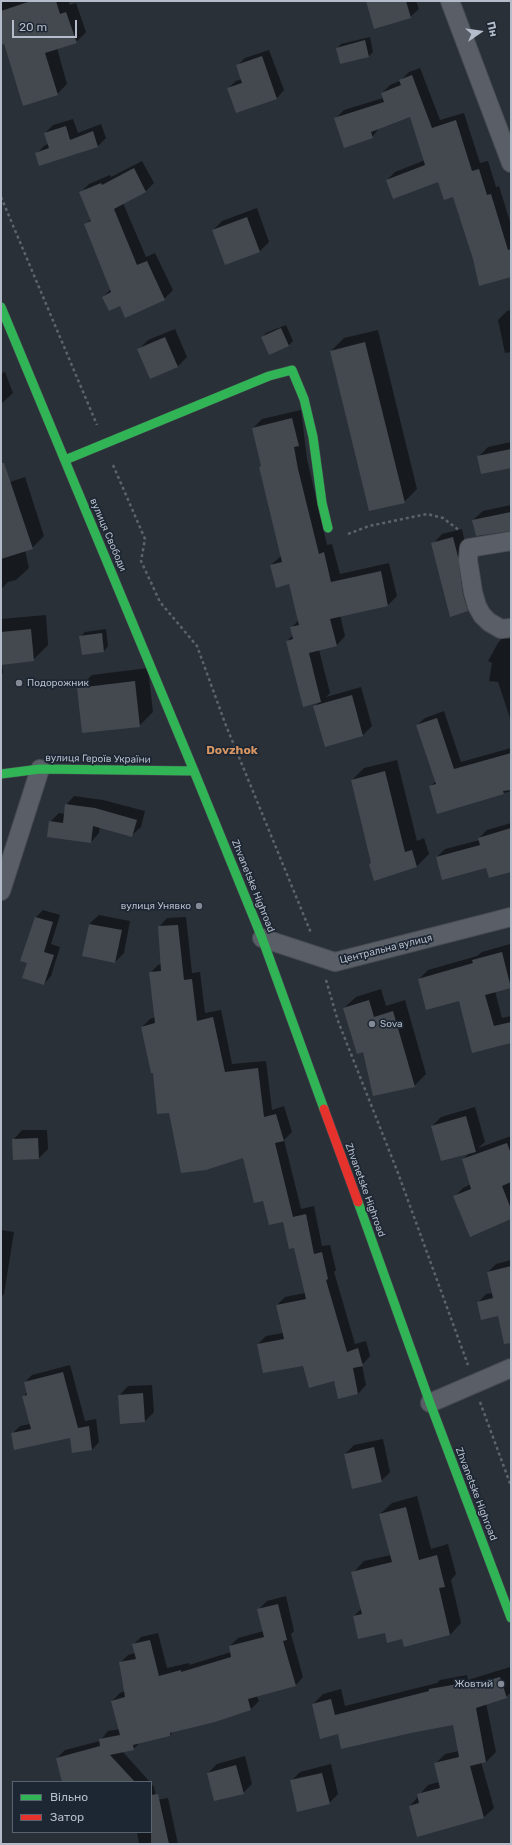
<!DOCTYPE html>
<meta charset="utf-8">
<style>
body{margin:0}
#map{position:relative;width:512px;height:1845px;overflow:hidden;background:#2a3038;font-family:Rubik,sans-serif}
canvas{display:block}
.frame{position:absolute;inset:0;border:2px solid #b4bcc9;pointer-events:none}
.legend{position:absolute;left:12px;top:1781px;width:140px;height:52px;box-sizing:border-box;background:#1d2633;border:1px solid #59626f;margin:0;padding:5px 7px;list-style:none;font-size:12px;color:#b4bcc9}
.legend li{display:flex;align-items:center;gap:8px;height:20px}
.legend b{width:20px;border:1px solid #59626f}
.north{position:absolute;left:460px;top:12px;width:40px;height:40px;-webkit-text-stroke:3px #1d2633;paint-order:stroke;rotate:77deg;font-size:11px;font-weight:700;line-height:16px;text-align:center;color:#b4bcc9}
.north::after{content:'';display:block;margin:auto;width:14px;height:18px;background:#b4bcc9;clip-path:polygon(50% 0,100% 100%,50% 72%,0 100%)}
.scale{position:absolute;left:12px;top:20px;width:65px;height:18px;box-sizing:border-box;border:2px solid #b4bcc9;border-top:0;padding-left:5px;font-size:12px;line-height:14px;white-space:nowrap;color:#b4bcc9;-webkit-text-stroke:3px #1d2633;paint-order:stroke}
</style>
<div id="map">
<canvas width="512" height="1845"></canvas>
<div class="frame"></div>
<ul class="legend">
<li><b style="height:5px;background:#30b455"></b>Вільно</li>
<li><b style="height:5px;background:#e5322d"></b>Затор</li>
</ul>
<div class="north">Пн</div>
<div class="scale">20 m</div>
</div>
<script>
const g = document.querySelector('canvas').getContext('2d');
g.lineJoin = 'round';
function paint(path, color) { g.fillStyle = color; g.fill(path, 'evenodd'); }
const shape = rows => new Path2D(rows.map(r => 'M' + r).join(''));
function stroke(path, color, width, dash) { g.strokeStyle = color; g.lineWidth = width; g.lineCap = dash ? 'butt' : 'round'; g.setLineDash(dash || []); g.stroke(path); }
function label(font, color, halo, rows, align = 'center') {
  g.font = font + ' Rubik,sans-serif'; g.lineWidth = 3.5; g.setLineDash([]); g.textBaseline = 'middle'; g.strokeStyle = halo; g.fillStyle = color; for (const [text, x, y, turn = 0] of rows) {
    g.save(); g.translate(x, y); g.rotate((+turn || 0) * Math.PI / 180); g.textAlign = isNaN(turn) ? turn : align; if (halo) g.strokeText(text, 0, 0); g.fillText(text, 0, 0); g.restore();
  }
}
paint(shape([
 [1,1,68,1,70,5,76,3,86,32,76,42,57,48,67,84,57,94,23,104,1,35],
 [367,1,416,1,419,9,410,17],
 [370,37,373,52,369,56,340,63,337,48,341,44],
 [269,50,284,90,277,98,236,112,228,88,236,81,242,79,237,66,245,58],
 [420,68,440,120,464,113,480,163,488,161,496,187,499,186,511,225,511,276,474,259,454,196,438,181,387,180,395,172,425,160,411,115,380,127,372,137,336,118,344,110,383,98,382,93,390,85,400,81,409,72],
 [73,119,78,133,101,124,106,138,98,146,40,165,36,154,44,146,48,144,45,133,53,125],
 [142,161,154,183,146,191,123,203,146,257,155,253,173,290,164,299,120,305,103,297,111,289,85,225,91,219,80,193,89,184,110,175,111,177],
 [257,208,269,242,260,251,225,264,213,230,222,221],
 [511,310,511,352,505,353,498,320,507,311],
 [286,325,293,341,289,345,262,338,266,333],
 [175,329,187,357,178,366,139,349,148,340],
 [378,330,417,489,404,502,331,351,344,338],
 [5,372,13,393,1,404,1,373],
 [301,410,307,459,327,545,332,544,340,574,389,563,397,596,388,605,340,615,345,636,337,645,319,650,330,693,326,697,361,687,372,726,363,735,315,706,319,702,287,641,293,635,291,628,299,620,289,583,271,565,281,556,253,428,262,419],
 [511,442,511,467,479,456,488,447],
 [25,477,44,536,32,548,25,550,29,568,16,580,8,582,1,589,1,485],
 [511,505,511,530,473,520,483,511],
 [462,529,477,601,467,610,433,544,442,534],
 [46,615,48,645,33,660,2,664,3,673,1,675,1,619],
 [106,629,108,646,104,651,81,636,85,632],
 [505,635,511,639,511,721,498,682,489,681,492,663,488,661,498,643],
 [148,668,153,712,139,726,78,688,92,675],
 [444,711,461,762,511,748,511,791,438,812,431,786,436,781,417,725,425,718],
 [397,760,417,841,424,838,429,854,417,866,375,879,370,864,372,862,352,780,364,768],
 [74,796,103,800,145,811,141,827,132,835,100,827,99,833,91,842,50,822,59,813,65,814,66,805],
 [511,823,511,871,437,857,445,849,480,840,479,838,487,830],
 [43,910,60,915,51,944,60,947,51,976,44,984,28,963,21,961,36,917],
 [99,915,130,921,124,953,115,962,83,955,89,924],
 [186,917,192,973,200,972,205,1013,221,1010,232,1064,266,1061,272,1110,284,1106,292,1132,284,1140,301,1209,314,1206,322,1246,330,1245,336,1270,334,1272,355,1344,366,1341,370,1356,362,1365,366,1385,358,1394,338,1398,334,1380,258,1344,266,1336,283,1333,277,1305,285,1297,305,1293,295,1247,284,1221,264,1199,244,1157,170,1112,154,1072,142,1027,150,1019,155,1017,150,973,158,965,162,964,159,927,167,918],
 [510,944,511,987,495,991,502,1018,511,1016,511,1042,459,1000,419,979,428,970,477,956,482,952],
 [381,989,386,1006,405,1000,426,1074,414,1086,344,1008,356,997],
 [475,1107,485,1142,478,1148,511,1136,511,1218,454,1197,463,1188,471,1184,463,1159,471,1152,432,1126,441,1117],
 [22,1130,47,1130,48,1149,39,1158,13,1140],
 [1,1230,14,1232,4,1294,1,1297],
 [511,1260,511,1312,478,1303,486,1294,493,1293,488,1272,496,1264],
 [70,1365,85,1421,96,1419,99,1442,92,1450,71,1437,12,1434,20,1426,30,1424,23,1397,27,1392,25,1382,32,1375],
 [152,1385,154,1412,145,1421,119,1396,128,1386],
 [383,1439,390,1472,381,1481,345,1454,354,1445],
 [417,1496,431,1549,448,1544,456,1574,451,1580,461,1623,450,1635,403,1638,385,1632,354,1616,361,1609,353,1573,364,1561,391,1555,380,1514,392,1503],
 [286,1596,294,1631,291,1634,303,1677,295,1686,257,1696,259,1701,251,1709,175,1730,170,1735,141,1742,133,1749,122,1751,150,1782,63,1782,57,1758,65,1750,100,1741,108,1731,120,1729,112,1701,120,1693,125,1691,120,1663,128,1655,135,1653,133,1645,141,1637,158,1633,167,1668,189,1663,189,1665,231,1652,230,1646,238,1638,264,1631,259,1609,267,1601],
 [510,1667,511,1692,506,1697,486,1703,496,1752,486,1762,481,1762,494,1808,484,1817,418,1836,410,1806,428,1785,439,1782,435,1764,445,1754,459,1751,454,1724,338,1733,313,1704,323,1694,341,1689,345,1706,437,1683,440,1680,467,1675,468,1680],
 [245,1756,252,1784,243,1793,208,1773,217,1764],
 [331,1764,338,1794,329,1803,291,1781,300,1772],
 [151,1783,154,1787,157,1800,168,1798,178,1844,139,1844,137,1832,151,1832]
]), '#0007');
paint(shape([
 [31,1,56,1,60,14,66,12,77,43,45,53,58,95,23,106,4,44,1,45,1,11],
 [366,1,406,1,411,18,374,29],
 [365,40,369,57,340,64,336,48],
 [262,56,277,99,236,113,227,88,242,83,236,65],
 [412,75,432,128,456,120,472,171,479,169,487,195,491,194,508,250,511,249,511,277,479,286,473,259,453,197,444,200,438,182,393,199,386,180,425,165,410,117,371,132,373,138,344,148,334,118,384,102,381,93,401,85,399,80],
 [66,126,70,140,93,131,98,147,39,166,35,153,49,148,44,133],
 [134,168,146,192,114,209,137,265,147,261,165,300,125,318,120,306,109,311,102,297,111,292,84,224,91,221,79,192,101,183,102,185],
 [247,217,260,252,225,265,212,230],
 [281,328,289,346,269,355,261,337],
 [165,337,178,367,150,379,137,349],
 [365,342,405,503,369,511,330,351],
 [292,418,299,446,294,447,298,469,319,554,324,552,331,582,381,571,388,606,330,619,337,646,309,653,321,702,303,707,286,641,293,639,290,627,299,625,289,584,276,588,270,565,282,562,259,467,261,466,252,428],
 [511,449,511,468,481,474,477,456],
 [1,463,4,463,33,549,1,559],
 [511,512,511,531,476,536,472,520],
 [453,537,458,557,463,594,468,611,450,617,431,543],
 [31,629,34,661,1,665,1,632],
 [102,633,104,652,82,655,79,636],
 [135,681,140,727,82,733,77,688],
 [352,695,363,736,325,747,313,706],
 [437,718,454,769,511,753,511,790,503,791,504,794,437,814,429,786,436,784,416,725],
 [385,771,405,852,412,850,417,867,374,881,369,864,371,863,351,780],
 [65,804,95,808,137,820,132,837,93,826,91,843,47,837,49,821,63,823],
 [511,828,511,872,489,878,486,868,442,880,436,857,480,845,478,838],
 [35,917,53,922,44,952,54,955,44,985,22,978,27,963,20,961],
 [89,924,122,930,115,963,82,956],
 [178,925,184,980,192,979,197,1021,213,1017,225,1072,258,1068,264,1117,276,1114,284,1141,275,1143,293,1217,306,1214,314,1254,322,1252,328,1279,326,1280,347,1352,358,1348,363,1366,353,1368,358,1394,338,1399,334,1381,309,1388,303,1366,263,1373,257,1344,284,1339,276,1305,306,1299,294,1248,289,1249,283,1222,269,1225,263,1201,254,1203,243,1158,206,1170,181,1173,169,1113,157,1114,153,1073,151,1073,141,1027,155,1023,149,972,161,971,158,926],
 [502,952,511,988,485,995,494,1026,511,1022,511,1043,472,1053,459,1001,426,1010,418,979,473,963,472,960],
 [369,1000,374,1017,393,1011,415,1087,373,1096,363,1052,357,1054,343,1008],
 [466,1116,476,1152,441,1161,431,1126],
 [38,1138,39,1159,13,1160,12,1139],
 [507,1143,511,1154,511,1182,502,1186,511,1209,511,1219,470,1237,453,1196,471,1189,462,1159],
 [511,1266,511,1343,504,1344,498,1316,481,1320,477,1302,493,1298,487,1272],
 [63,1372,78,1428,89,1426,92,1450,72,1453,70,1438,14,1450,11,1433,31,1429,22,1396,27,1395,24,1382],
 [143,1393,145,1422,120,1424,118,1395],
 [374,1447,382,1482,352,1489,344,1454],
 [406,1507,419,1560,437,1555,445,1587,439,1588,450,1635,404,1647,402,1639,387,1643,385,1633,358,1639,353,1616,362,1614,351,1572,392,1562,379,1514],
 [278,1604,287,1640,283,1641,296,1686,248,1699,251,1710,215,1722,170,1733,170,1736,133,1745,134,1750,110,1755,135,1782,62,1782,56,1758,100,1746,99,1739,120,1735,111,1701,125,1697,119,1662,136,1659,132,1644,150,1640,159,1676,181,1670,181,1672,231,1657,229,1646,264,1637,257,1609],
 [500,1677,507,1698,476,1708,486,1762,470,1766,484,1818,417,1837,409,1806,419,1803,417,1794,440,1788,434,1763,459,1757,453,1725,411,1733,341,1749,338,1734,320,1739,312,1704,331,1699,335,1715,429,1691,429,1689,458,1684,459,1689],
 [236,1765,244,1794,214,1801,207,1773],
 [322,1773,330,1804,297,1812,290,1780],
 [158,1794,169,1844,151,1844,151,1795]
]), '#444950');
const street = shape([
 [450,1,511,163],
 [511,541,469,548,468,560,473,592,477,606,482,615,489,622,501,629,511,628],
 [1,891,40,769],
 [262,938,335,962,511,917],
 [430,1403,511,1368]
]);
const fast = shape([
 [1,307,194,771],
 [65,460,269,376,292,370,304,399,313,437,322,503,328,528],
 [1,774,40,769,194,771,262,938,324,1109],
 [358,1202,430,1403,511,1618]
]);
const jam = shape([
 [324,1109,358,1202]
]);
stroke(street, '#484c53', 20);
stroke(fast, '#484c53', 10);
stroke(jam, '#484c53', 10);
stroke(shape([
 [1,197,97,425],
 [113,465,145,539,141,561,160,602,197,646,225,723,311,933],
 [348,534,369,526,427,514,443,518,460,531],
 [326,980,338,1021,398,1173,468,1365],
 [480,1402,511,1486]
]), '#5d636a', 2.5, [3, 3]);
stroke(street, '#5a5e66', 18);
stroke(fast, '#30b455', 9);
stroke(jam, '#e5322d', 9);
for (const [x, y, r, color] of [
 [19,683,4,"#848b96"],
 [199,906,4,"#848b96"],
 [372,1024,4,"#848b96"],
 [501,1684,4,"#848b96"]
]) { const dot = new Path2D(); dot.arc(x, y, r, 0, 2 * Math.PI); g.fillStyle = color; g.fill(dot); stroke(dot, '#1d2633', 1.5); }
label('10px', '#b4bcc9', '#1d2633', [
 ["вулиця Свободи",108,535,67],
 ["вулиця Героїв України",98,759,1],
 ["Zhvanetske Highroad",253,886,68],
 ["Центральна вулиця",386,949,-14],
 ["Zhvanetske Highroad",365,1190,70],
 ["Zhvanetske Highroad",476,1494,69]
]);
label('10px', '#b4bcc9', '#1d2633', [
 ["Подорожник",27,683],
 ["вулиця Унявко",191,906,"right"],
 ["Sova",380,1024],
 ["Жовтий",493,1684,"right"]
], 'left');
label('bold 12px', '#d59563', '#1d2633', [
 ["Dovzhok",232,751]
]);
</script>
